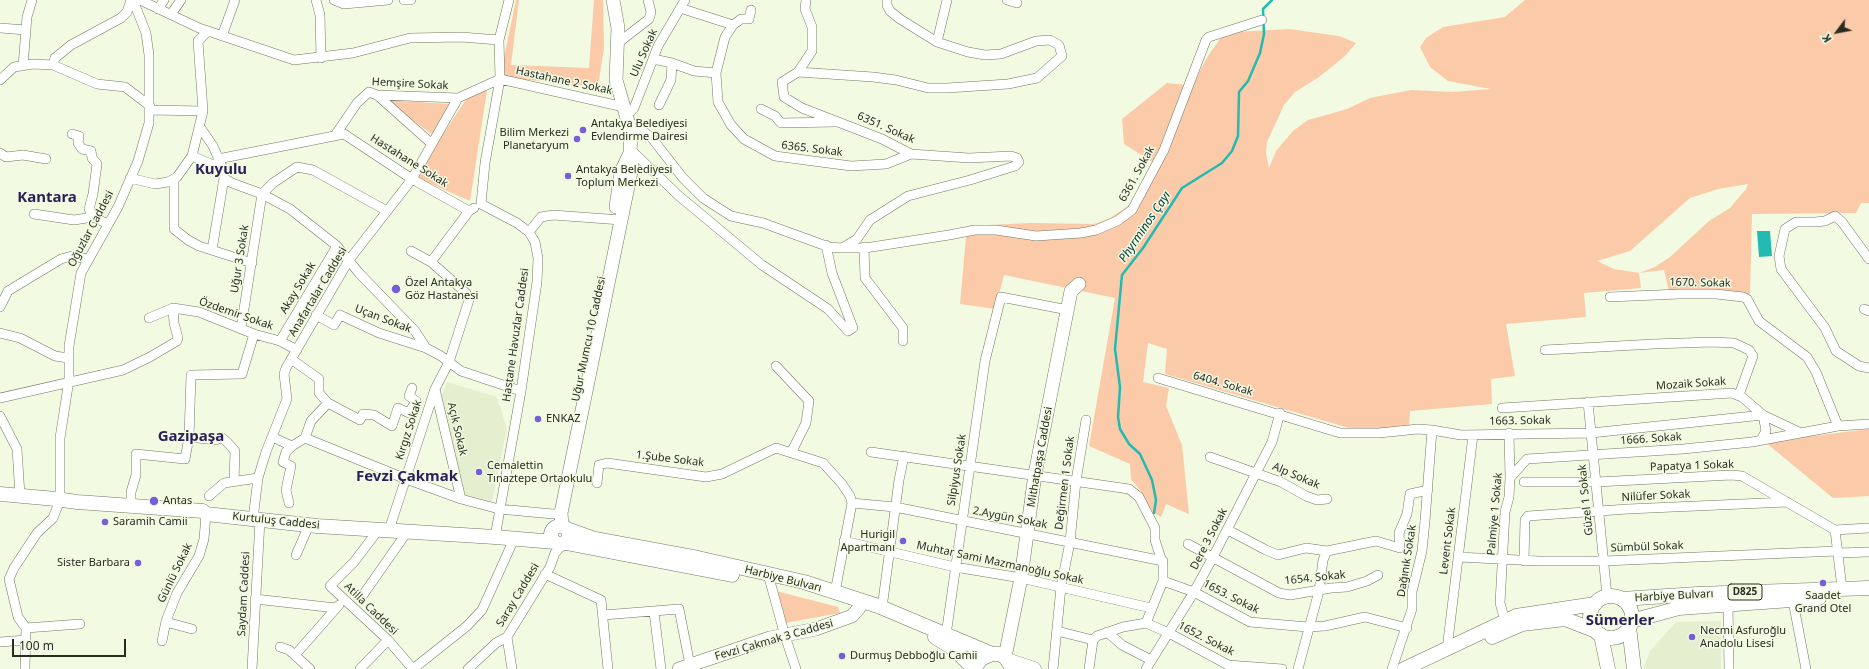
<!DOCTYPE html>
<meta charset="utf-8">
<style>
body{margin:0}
#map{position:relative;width:1869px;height:669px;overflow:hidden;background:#f2fae2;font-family:"Noto Sans",sans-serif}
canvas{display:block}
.north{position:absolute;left:1817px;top:12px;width:40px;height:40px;-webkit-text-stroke:3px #f2fae2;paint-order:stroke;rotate:238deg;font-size:11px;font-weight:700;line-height:16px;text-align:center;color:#292c23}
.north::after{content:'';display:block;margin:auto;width:14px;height:18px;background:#292c23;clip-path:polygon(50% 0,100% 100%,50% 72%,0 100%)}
.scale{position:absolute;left:12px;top:639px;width:114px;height:18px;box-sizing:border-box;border:2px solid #292c23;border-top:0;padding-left:5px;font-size:12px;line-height:14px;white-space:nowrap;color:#292c23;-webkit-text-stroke:3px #f2fae2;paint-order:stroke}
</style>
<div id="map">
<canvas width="1869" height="669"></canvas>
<div class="north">K</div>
<div class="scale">100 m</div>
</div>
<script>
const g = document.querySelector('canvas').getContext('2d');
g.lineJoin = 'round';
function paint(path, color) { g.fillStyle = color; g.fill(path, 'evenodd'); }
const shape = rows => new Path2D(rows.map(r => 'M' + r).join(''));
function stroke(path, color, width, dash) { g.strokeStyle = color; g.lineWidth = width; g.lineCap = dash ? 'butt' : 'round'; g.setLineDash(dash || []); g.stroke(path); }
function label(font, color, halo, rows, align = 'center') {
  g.font = font + ' "Noto Sans",sans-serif'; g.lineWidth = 3; g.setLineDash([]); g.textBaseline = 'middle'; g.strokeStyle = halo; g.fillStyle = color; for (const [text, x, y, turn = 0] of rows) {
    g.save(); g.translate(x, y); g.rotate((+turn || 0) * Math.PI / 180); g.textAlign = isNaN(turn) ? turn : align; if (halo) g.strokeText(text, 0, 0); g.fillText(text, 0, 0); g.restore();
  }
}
paint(shape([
 [447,382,497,397,507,429,492,502,466,498,441,398],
 [1721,621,1721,669,1643,669,1650,651,1676,622]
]), '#e5efd0');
paint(shape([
 [516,0,519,0,511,65,589,68,594,0,603,0,604,48,598,87,500,77],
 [1525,0,1869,0,1869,203,1861,203,1856,213,1752,214,1750,294,1669,291,1664,270,1639,273,1641,288,1584,293,1586,317,1506,324,1515,376,1491,379,1492,404,1410,411,1409,427,1359,431,1165,374,1167,349,1148,343,1143,382,1169,388,1166,406,1182,445,1189,514,1166,504,1161,517,1152,512,1140,490,1131,479,1130,464,1089,446,1115,298,1004,275,995,309,960,304,967,226,1030,223,1094,224,1110,218,1128,206,1142,189,1154,163,1124,144,1122,119,1167,83,1186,85,1195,80,1208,56,1222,36,1236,32,1289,29,1339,36,1356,43,1345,56,1319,77,1295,92,1284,105,1267,142,1266,153,1269,168,1276,151,1293,131,1308,120,1347,109,1370,98,1411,90,1453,92,1491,89,1448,81,1430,67,1420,47,1426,38,1443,27,1505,17],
 [1748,184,1746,189,1730,208,1709,221,1670,257,1655,267,1639,273,1614,269,1597,261,1630,251,1690,198,1718,189],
 [487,90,470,201,415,177,469,95],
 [385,100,451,104,433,135],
 [1869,429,1869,496,1833,498,1765,442],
 [776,591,838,607,840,613,785,623]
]), '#fbcaa9');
paint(shape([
 [1757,231,1770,231,1772,256,1759,257]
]), '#24bab1');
stroke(shape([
 [1154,513,1156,500,1152,480,1140,454,1129,444,1120,429,1118,417,1120,387,1115,349,1122,275,1143,248,1182,188,1222,163,1232,151,1238,136,1239,92,1248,81,1260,53,1264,34,1263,9,1272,0]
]), '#24bab1', 2.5);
const street = shape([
 [140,0,199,28,294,60,353,53,410,38,461,37,499,40],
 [316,0,320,15,321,58],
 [334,0,344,4,388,0],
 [404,0,411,0],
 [1007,0,1017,3],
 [680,8,733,25,741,19,749,19,751,10],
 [158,9,164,0],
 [171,14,181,0],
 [733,25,725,37,716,73,718,102,731,125,744,139,775,156,851,166,886,164,911,154],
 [0,28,26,30],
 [222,36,235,0],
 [937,42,947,0],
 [618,43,649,19,651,12,648,0],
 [653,59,672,63,694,71,716,73],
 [53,65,97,84,125,87,150,106],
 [23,66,27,17,32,0],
 [798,72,812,51,812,27,805,9,806,0],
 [500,79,624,107],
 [0,80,14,67,33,64,53,65,55,58,71,45,121,18,127,12,131,0],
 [377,95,432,144],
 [659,105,671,80,672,63],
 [761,109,775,116,781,123,836,122],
 [150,110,203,111],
 [627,115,634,108,658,46,685,0],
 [628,121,651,137,683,178,703,198,731,216,763,223,829,247,842,248,857,239,870,220,908,196,970,180,1015,166,1019,162,1017,158,1011,156,969,158,911,154,882,139,802,108,784,97,782,82,798,72,873,77,896,80,928,88,947,88,1008,84,1037,78,1062,56,1059,45,1050,40,1036,41,1001,54,985,55,968,52,937,42,900,19,890,11,887,5,887,0],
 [200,127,213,146,223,169,224,178,232,183,262,194,290,209,337,246,359,273,415,331,426,348,441,356,461,371,521,391],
 [72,134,79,136,78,143,82,149,91,151,92,158,97,164,93,194,89,209,93,217,108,224],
 [336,134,357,103,369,92,377,95,458,98,500,79],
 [630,149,679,196,762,265,828,309,848,331,853,328,832,273,826,245],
 [0,153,6,157,23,155,46,159],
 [192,156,223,169],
 [218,159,344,134,412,179,469,211],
 [130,178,155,184,168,182,177,177,192,156,203,111,198,41,208,31],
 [174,180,174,229,188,240,199,246,252,263],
 [34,214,74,220,93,217],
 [529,232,541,217,553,215,621,220],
 [864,247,865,278,903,328,903,341],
 [843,248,865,248,949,235,975,230,996,230,1036,236,1081,233,1096,230,1117,221,1132,210,1164,150,1206,40,1209,37,1262,20],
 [212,250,224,178],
 [1869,259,1842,222,1835,216,1825,221,1815,222,1796,222,1785,229,1779,256,1781,269,1825,328,1836,351,1859,366,1869,368],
 [431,262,469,211,474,208],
 [1610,297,1679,294,1716,294,1743,297,1747,299,1759,321,1807,357,1816,372,1838,426],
 [0,307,8,291,61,259,72,256,88,259],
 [173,308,199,312,254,334,280,341,297,350],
 [1864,309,1869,311],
 [316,315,334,325,340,315,379,333,426,348],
 [149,318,173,308],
 [241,328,262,194,273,183,297,167,313,170,387,211],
 [0,333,20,338,55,356,68,358],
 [280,341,337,246],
 [1545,350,1654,344,1712,342,1734,343,1749,350,1753,356,1739,395],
 [291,359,319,379,319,393,328,403],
 [776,366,809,401,806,423,791,453],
 [1158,378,1340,433,1379,433,1418,429,1432,430,1461,435,1591,433,1763,415,1766,431,1761,440],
 [435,389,461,499],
 [0,398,123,370,150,357,177,341,178,338,174,323,173,308],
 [1588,402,1607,596],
 [1502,408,1732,393,1742,397,1763,415,1801,433],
 [0,416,17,449,20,495],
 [189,437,216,440,221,437,227,442,235,451,234,481],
 [272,437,292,446,305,438,311,421,328,403,360,420,363,414,374,415,392,426,398,408,409,413,416,401,409,396,412,388],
 [305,438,406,479,461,499,499,509,553,514,561,513],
 [871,452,1129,489,1139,497,1155,528,1155,540,1163,565,1163,581,1146,623],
 [1210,457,1281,482,1306,496,1317,500,1327,499],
 [1510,478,1527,459,1683,449,1752,442,1838,426,1869,424],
 [1524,482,1597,482,1731,475,1742,476,1835,530,1842,588],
 [597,483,599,465,607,463,706,477,722,474,776,448,823,463,842,484,850,496,852,503,835,592],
 [209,496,224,483,258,478],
 [289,503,286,490,291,466,283,462,286,452,292,446],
 [852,503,895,507,1163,561],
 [131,506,131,492,136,475,136,454,185,459,189,437,191,375,242,374,254,334],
 [253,519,258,478,266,452,287,399,284,374,286,368,349,260,412,179,458,98],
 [379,529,354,562,330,586,388,640,413,669],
 [389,530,435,389,449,362,469,300,466,293,431,262,411,251],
 [1228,530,1266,550,1278,555,1306,548,1327,551,1376,541,1400,548,1399,533,1407,514,1410,494,1428,490],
 [1835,530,1869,528],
 [495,537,521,391,537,282,538,258,535,242,529,232,517,223,481,204,485,163,500,79,499,40,509,0],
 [844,541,955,567,1021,578,1151,608],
 [1188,544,1279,593,1290,595,1331,588,1347,587,1367,581,1378,575],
 [1837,553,1869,552],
 [296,555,309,525],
 [1458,557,1539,561,1604,561,1837,551],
 [1524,561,1525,520,1528,516,1628,509,1787,502],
 [545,574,601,600,608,669],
 [768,574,785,636,796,669],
 [1163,581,1194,592,1250,622,1308,627,1325,626,1365,617,1407,628],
 [363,595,407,532],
 [255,599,336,608],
 [1793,601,1806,669],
 [1728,603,1729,669],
 [882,608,899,480,904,456],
 [654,612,661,669],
 [603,615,679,609,690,665],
 [1505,621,1500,603,1505,512,1509,497,1510,478,1509,433],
 [166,622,192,629],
 [1146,623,1169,633,1228,665,1282,669],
 [26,628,80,624],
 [1057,631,1093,640],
 [1107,632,1122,645,1151,660],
 [946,635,985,361,1001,297,1068,310],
 [507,637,512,669],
 [162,641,166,621,177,593,199,556,204,539,206,514],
 [0,642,26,640],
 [280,647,289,650,310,669],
 [1447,649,1473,435],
 [295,655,339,605],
 [25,669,26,628,18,617,9,579,14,568,37,533,53,518,60,500,60,438,69,380,69,346,81,273,118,207,138,161,149,123,149,55,146,33,133,0],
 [252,669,260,520],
 [360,669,388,640],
 [413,669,467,626,482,610,514,539],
 [468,669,496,643,507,637,550,567,555,553,563,544],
 [1053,669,1061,587,1070,542,1076,481,1086,420],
 [1089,669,1093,640,1097,636,1123,627,1146,623],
 [1146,669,1194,592,1213,557,1272,442,1280,413],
 [1298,669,1319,591,1323,560,1327,551],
 [1392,669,1412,609,1412,592,1422,551,1425,521,1432,430]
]);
const secondary = shape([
 [616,207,621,172,630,153],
 [562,526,561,513,632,167,630,153,631,132,616,80,618,28,613,0],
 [1005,657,1021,578,1035,474,1071,291,1079,284],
 [679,669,770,638,816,629,852,616,859,608,862,601]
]);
const primary = shape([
 [0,494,56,499,77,502,203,511,206,514,317,526,495,537,555,542],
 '551 535a9 9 0 1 1 18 0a9 9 0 1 1-18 0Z',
 [567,529,595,539,698,558,804,582,878,606,992,654],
 [566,543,732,575],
 '1590 617a21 21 0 1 1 42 0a21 21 0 1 1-42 0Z',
 [1622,599,1697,594,1869,588],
 [1631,621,1679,608,1819,598],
 [1629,627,1634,669],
 [1601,635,1608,669],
 [935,637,954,649,974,669],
 [1492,637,1522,624,1565,619,1596,631],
 [1010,661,1034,669],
 [974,669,981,659,992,654,999,654,1005,657,1013,669],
 [1404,669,1516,616,1595,604]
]);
stroke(street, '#727963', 10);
stroke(secondary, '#727963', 14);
stroke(primary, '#727963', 15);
stroke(street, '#fff', 9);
stroke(secondary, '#fff', 13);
stroke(primary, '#fff', 14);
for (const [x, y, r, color] of [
 [583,130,4,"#775ed8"],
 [577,139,4,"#775ed8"],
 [568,176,4,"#775ed8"],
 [396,289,5,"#775ed8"],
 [538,419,4,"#775ed8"],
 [479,472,4,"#775ed8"],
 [154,501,5,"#775ed8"],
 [105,522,4,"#775ed8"],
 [903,541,4,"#775ed8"],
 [138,563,4,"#775ed8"],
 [1823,583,4,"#775ed8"],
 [1692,637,4,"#775ed8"],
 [842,656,4,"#775ed8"]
]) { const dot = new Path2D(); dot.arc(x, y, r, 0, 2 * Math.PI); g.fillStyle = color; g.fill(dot); stroke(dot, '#f2fae2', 1.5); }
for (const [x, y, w] of [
 [1745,592,34]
]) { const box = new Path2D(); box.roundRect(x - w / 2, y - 8, w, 16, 3); g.fillStyle = '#f2fae2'; g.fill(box); stroke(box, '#292c23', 1); }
label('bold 10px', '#292c23', null, [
 ["D825",1745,592]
]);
label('11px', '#292c23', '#f2fae2', [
 ["Ulu Sokak",644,53,-66],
 ["Hastahane 2 Sokak",564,81,12],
 ["Hemşire Sokak",410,84,3],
 ["6351. Sokak",886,128,24],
 ["6365. Sokak",812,149,7],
 ["Hastahane Sokak",409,161,32],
 ["6361. Sokak",1137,174,-61],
 ["Oğuzlar Caddesi",91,229,-62],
 ["Uğur 3 Sokak",240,259,-81],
 ["1670. Sokak",1700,283,1],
 ["Akay Sokak",298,288,-59],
 ["Anafartalar Caddesi",318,292,-59],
 ["Özdemir Sokak",236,314,19],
 ["Uçan Sokak",383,319,21],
 ["Hastane Havuzlar Caddesi",516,335,-82],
 ["Uğur Mumcu 10 Caddesi",589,339,-78],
 ["6404. Sokak",1223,384,16],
 ["Mozaik Sokak",1691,384,-4],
 ["1663. Sokak",1520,421,-1],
 ["Açık Sokak",457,429,77],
 ["Kırgız Sokak",409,430,-72],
 ["1666. Sokak",1651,439,-4],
 ["Mithatpaşa Caddesi",1040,457,-80],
 ["1.Şube Sokak",670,459,7],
 ["Papatya 1 Sokak",1692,466,-2],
 ["Silpiyus Sokak",957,470,-81],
 ["Alp Sokak",1296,476,23],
 ["Değirmen 1 Sokak",1065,483,-83],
 ["Nilüfer Sokak",1656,496,-3],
 ["Güzel 1 Sokak",1586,500,-96],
 ["Palmiye 1 Sokak",1495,514,-85],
 ["2.Aygün Sokak",1010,518,11],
 ["Kurtuluş Caddesi",276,521,6],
 ["Dere 3 Sokak",1209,539,-63],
 ["Levent Sokak",1448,541,-83],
 ["Sümbül Sokak",1647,547,-2],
 ["Dağınık Sokak",1407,561,-81],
 ["Muhtar Sami Mazmanoğlu Sokak",1000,563,12],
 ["Günlü Sokak",175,573,-64],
 ["1654. Sokak",1315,578,-6],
 ["Harbiye Bulvarı",783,579,14],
 ["Saydam Caddesi",244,594,-87],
 ["Saray Caddesi",518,595,-59],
 ["Harbiye Bulvarı",1674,596,-3],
 ["1653. Sokak",1231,597,27],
 ["Atilla Caddesi",371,609,44],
 ["1652. Sokak",1206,639,27],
 ["Fevzi Çakmak 3 Caddesi",774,640,-16]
]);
label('11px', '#292c23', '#f2fae2', [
 ["Antakya Belediyesi",591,124],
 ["Evlendirme Dairesi",591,137],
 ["Bilim Merkezi",569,133,"right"],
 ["Planetaryum",569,146,"right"],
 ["Antakya Belediyesi",576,170],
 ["Toplum Merkezi",576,183],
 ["Özel Antakya",405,283],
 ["Göz Hastanesi",405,296],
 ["ENKAZ",546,419],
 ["Cemalettin",487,466],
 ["Tınaztepe Ortaokulu",487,479],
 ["Antas",163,501],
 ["Saramih Camii",113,522],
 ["Hurigil",895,535,"right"],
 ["Apartmanı",895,548,"right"],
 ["Sister Barbara",130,563,"right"],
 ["Saadet",1823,596,"center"],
 ["Grand Otel",1823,609,"center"],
 ["Necmi Asfuroğlu",1700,631],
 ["Anadolu Lisesi",1700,644],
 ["Durmuş Debboğlu Camii",850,656]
], 'left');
label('italic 12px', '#00413d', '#f2fae2', [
 ["Phyrminos Çayı",1145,227,-56]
]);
label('bold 15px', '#2c1f59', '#f2fae2', [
 ["Kuyulu",221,170],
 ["Kantara",47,198],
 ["Gazipaşa",191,437],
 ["Fevzi Çakmak",407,477],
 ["Sümerler",1620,621]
]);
</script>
